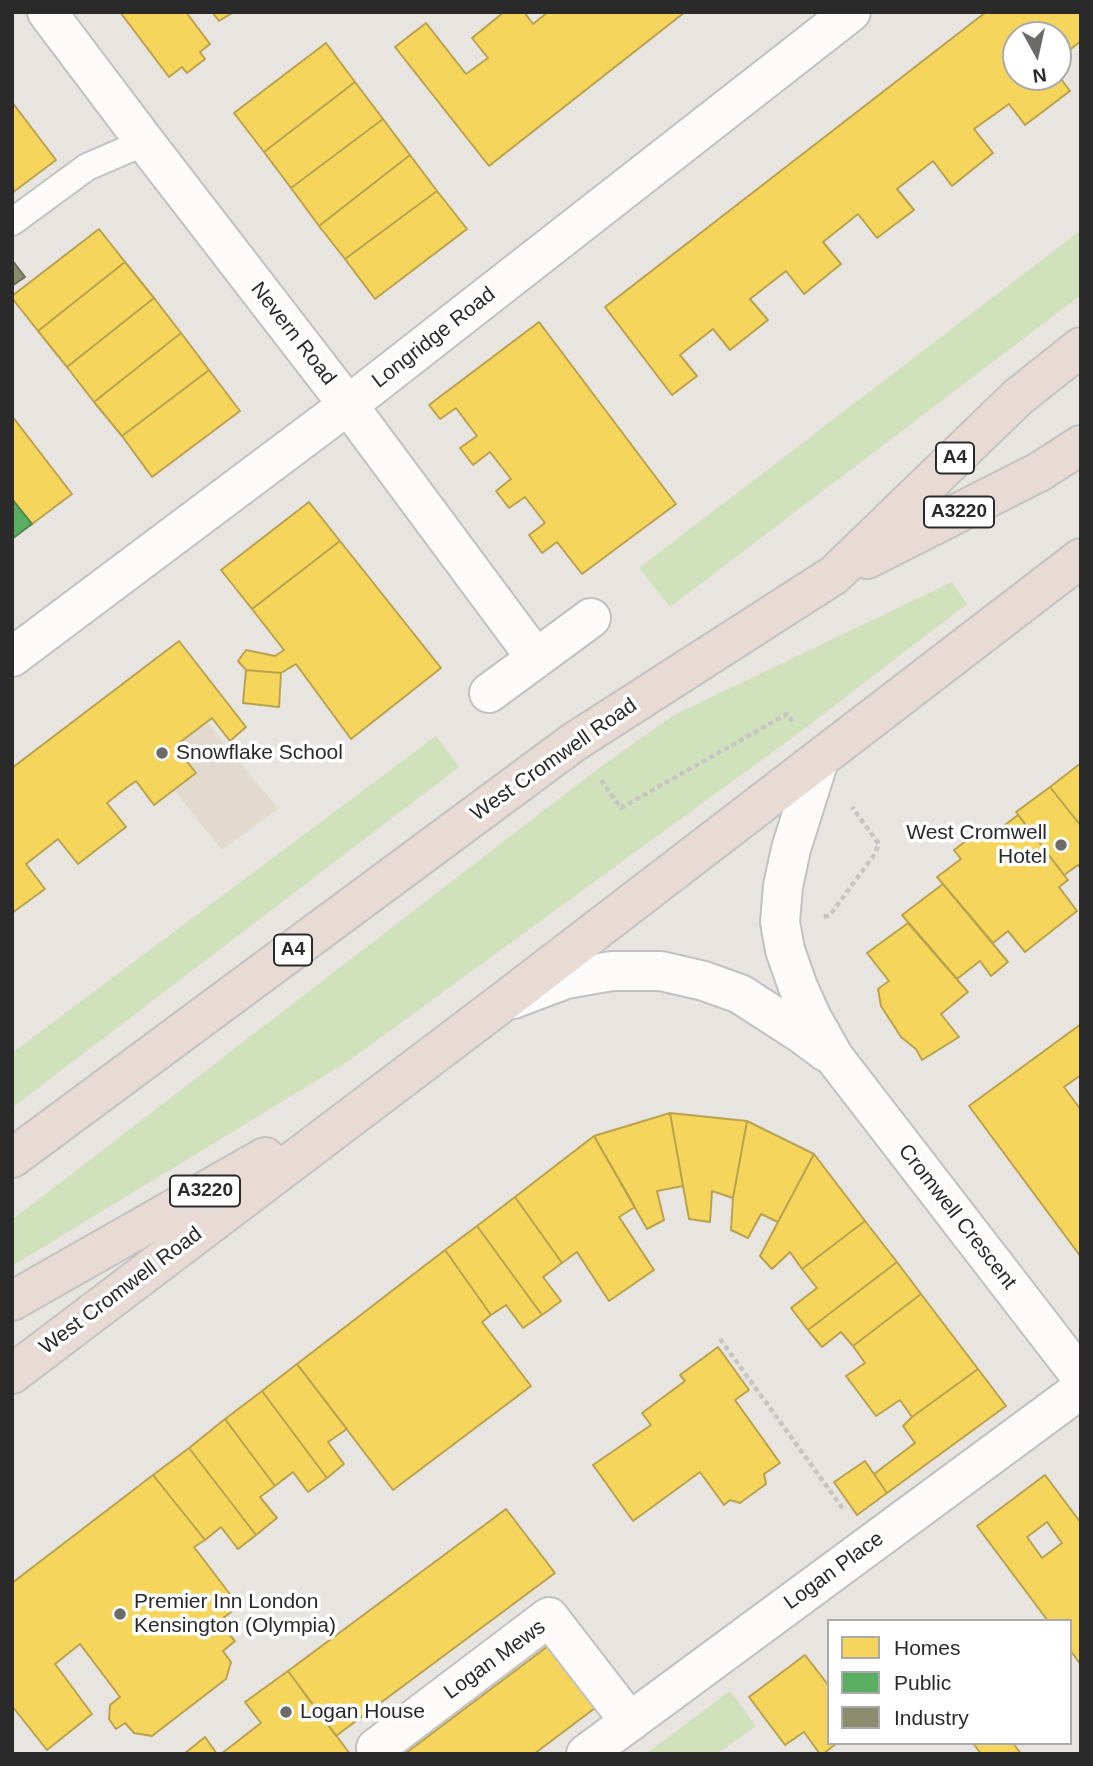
<!DOCTYPE html>
<style>
body{margin:0}
#map{position:relative;width:1093px;height:1766px;overflow:hidden;background:#e8e4e0;font-family:Arial,sans-serif}
canvas{display:block}
.frame{position:absolute;inset:0;border:14px solid #2a2a2a;pointer-events:none}
.legend{position:absolute;left:827px;top:1619px;width:245px;height:126px;box-sizing:border-box;background:#fff;border:2px solid #aaa;margin:0;padding:9px 12px;list-style:none;font-size:21px;color:#2a2a2a}
.legend li{display:flex;align-items:center;gap:14px;height:35px}
.legend b{width:35px;border:2px solid #aaa}
.north{position:absolute;left:1002px;top:21px;width:70px;height:70px;box-sizing:border-box;background:#fff;border:2px solid #aaa;border-radius:50%;rotate:172deg;font-size:19px;font-weight:700;line-height:28px;text-align:center;color:#2a2a2a}
.north::after{content:'';display:block;margin:auto;width:24px;height:32px;background:#6c6b6a;clip-path:polygon(50% 0,100% 100%,50% 72%,0 100%)}
</style>
<div id="map">
<canvas width="1093" height="1766"></canvas>
<div class="frame"></div>
<ul class="legend">
<li><b style="height:19px;background:#f6d55c"></b>Homes</li>
<li><b style="height:19px;background:#5aae61"></b>Public</li>
<li><b style="height:19px;background:#8c8c6e"></b>Industry</li>
</ul>
<div class="north">N</div>
</div>
<script>
const g = document.querySelector('canvas').getContext('2d');
g.lineJoin = 'round';
function paint(path, color) { g.fillStyle = color; g.fill(path, 'evenodd'); }
const shape = rows => new Path2D(rows.map(r => 'M' + r).join(''));
function stroke(path, color, width, dash) { g.strokeStyle = color; g.lineWidth = width; g.lineCap = dash ? 'butt' : 'round'; g.setLineDash(dash || []); g.stroke(path); }
function label(font, color, halo, rows, align = 'center') {
  g.font = font + ' Arial,sans-serif'; g.lineWidth = 7; g.setLineDash([]); g.textBaseline = 'middle'; g.strokeStyle = halo; g.fillStyle = color; for (const [text, x, y, turn = 0] of rows) {
    g.save(); g.translate(x, y); g.rotate((+turn || 0) * Math.PI / 180); g.textAlign = isNaN(turn) ? turn : align; if (halo) g.strokeText(text, 0, 0); g.fillText(text, 0, 0); g.restore();
  }
}
paint(shape([
 [179,641,229,705,207,722,278,809,222,850,174,790,154,805,136,782,122,791,69,725]
]), '#e2d9cf');
paint(shape([
 [1081,230,1081,295,670,607,639,568],
 [952,582,967,604,800,732,347,1062,12,1266,12,1220,595,771,674,715],
 [436,736,459,767,12,1108,12,1053],
 [730,1691,756,1726,717,1754,646,1754]
]), '#d1e1bb');
const homes = shape([
 [120,12,186,12,210,44,200,52,205,59,187,73,182,67,169,77,120,12],
 [212,12,234,12,219,21,212,12],
 [504,12,524,12,533,24,548,12,685,12,489,166,395,47,426,23,466,74,488,58,472,38,504,12],
 [986,12,1081,12,1081,41,1058,59,1058,35,1016,35,1016,77,1058,77,1058,75,1070,91,1025,125,1009,104,974,129,993,153,952,186,933,161,897,189,914,210,877,238,858,214,823,242,841,264,804,294,786,271,750,299,768,320,730,350,713,329,680,355,697,376,672,395,605,307,986,12],
 [326,43,355,82,264,152,234,113,326,43],
 [355,82,383,119,291,188,264,152,355,82],
 [12,102,56,160,12,193,12,102],
 [383,119,410,155,319,226,291,188,383,119],
 [410,155,437,191,345,259,319,226,410,155],
 [437,191,467,229,375,299,345,259,437,191],
 [99,229,125,262,38,331,12,298,12,296,99,229],
 [125,262,154,298,67,367,38,331,125,262],
 [154,298,181,333,94,402,67,367,154,298],
 [539,322,676,504,582,574,557,542,542,553,529,535,545,523,525,497,509,508,496,491,511,479,490,452,473,465,460,448,477,436,456,408,440,419,429,405,539,322],
 [181,333,209,370,122,436,94,402,181,333],
 [209,370,240,411,152,477,122,436,209,370],
 [12,416,72,494,32,524,12,499,12,416],
 [309,502,340,541,252,609,221,570,309,502],
 [340,541,441,668,351,739,296,664,281,673,246,670,238,661,246,650,275,656,284,650,252,609,340,541],
 [179,641,246,727,230,741,212,718,175,746,196,773,154,805,136,781,122,791,107,803,126,827,78,864,58,839,26,864,45,889,12,913,12,768,179,641],
 [246,670,281,673,279,707,243,703,246,670],
 [1081,763,1081,826,1050,787,1081,763],
 [1050,787,1081,826,1081,868,1078,865,1064,875,1016,812,1050,787],
 [1018,815,1068,880,1059,887,1077,911,1025,952,1008,931,993,943,937,877,961,859,954,850,987,825,993,834,1018,815],
 [943,884,1008,962,991,976,980,961,957,979,902,915,943,884],
 [908,923,968,992,941,1014,959,1037,922,1060,916,1049,901,1037,881,1006,878,989,889,981,867,953,908,923],
 [1081,1024,1081,1075,1064,1087,1081,1110,1081,1257,969,1106,1081,1024],
 [670,1113,683,1186,657,1191,664,1220,647,1229,594,1136,670,1113],
 [670,1113,747,1121,733,1198,712,1191,710,1222,689,1219,670,1113],
 [747,1121,814,1154,778,1222,761,1214,748,1238,731,1230,733,1198,747,1121],
 [594,1136,635,1207,619,1217,654,1270,609,1301,577,1252,562,1263,515,1197,594,1136],
 [814,1154,865,1221,802,1269,790,1252,772,1269,760,1256,814,1154],
 [515,1197,562,1263,543,1277,561,1301,542,1315,477,1226,515,1197],
 [865,1221,897,1262,808,1330,791,1308,817,1288,802,1269,865,1221],
 [477,1226,542,1315,523,1328,506,1305,491,1315,445,1250,477,1226],
 [445,1250,491,1315,482,1322,531,1386,393,1490,297,1364,445,1250],
 [897,1262,921,1294,853,1346,841,1332,822,1347,808,1330,897,1262],
 [921,1294,978,1369,912,1417,900,1400,876,1416,846,1376,865,1363,853,1346,921,1294],
 [718,1347,749,1390,735,1400,780,1463,764,1474,766,1484,740,1503,730,1500,724,1505,700,1472,633,1521,593,1465,651,1425,642,1413,685,1381,680,1375,718,1347],
 [297,1364,347,1429,328,1442,344,1464,327,1478,262,1391,297,1364],
 [978,1369,1006,1406,887,1493,874,1474,915,1443,903,1426,912,1417,978,1369],
 [262,1391,327,1478,308,1492,293,1472,275,1486,225,1419,262,1391],
 [225,1419,275,1486,260,1497,277,1518,256,1535,189,1448,225,1419],
 [189,1448,256,1535,238,1549,221,1527,205,1540,153,1475,189,1448],
 [865,1461,887,1493,857,1515,834,1482,865,1461],
 [153,1475,205,1540,194,1547,239,1606,218,1622,235,1641,223,1651,231,1662,226,1679,152,1736,134,1733,125,1723,116,1729,109,1719,110,1705,120,1697,80,1644,55,1664,92,1714,47,1750,12,1706,12,1583,153,1475],
 [1045,1475,1081,1523,1081,1665,1070,1650,1070,1621,1048,1621,977,1526,1045,1475],
 [1047,1522,1062,1543,1042,1558,1027,1537,1047,1522],
 [506,1509,555,1573,336,1736,288,1671,506,1509],
 [548,1646,595,1708,534,1754,406,1753,548,1646],
 [805,1655,829,1686,829,1743,837,1743,823,1754,820,1754,804,1732,785,1745,749,1697,805,1655],
 [288,1671,350,1754,221,1754,261,1723,245,1702,288,1671],
 [205,1737,217,1754,184,1754,205,1737],
 [973,1743,1013,1743,1021,1754,981,1754,973,1743]
]);
paint(homes, '#f6d55c');
stroke(homes, '#b9a24d', 2);
const public = shape([
 [12,499,32,524,12,539,12,499]
]);
paint(public, '#5aae61');
stroke(public, '#4c8650', 2);
const industry = shape([
 [12,260,25,277,12,286,12,260]
]);
paint(industry, '#8c8c6e');
stroke(industry, '#6f6f5a', 2);
const lane = shape([
 [12,222,87,167,145,142]
]);
const street = shape([
 [47,12,145,142,348,405,535,657],
 [12,657,348,405,851,12],
 [489,693,591,618],
 [819,760,791,849,783,886,780,922,785,950,798,987,812,1018,834,1057,1081,1377],
 [513,999,566,979,612,971,661,971,704,981,740,994,802,1034,826,1052],
 [380,1754,376,1748,549,1617,630,1722],
 [586,1754,1081,1389]
]);
const highway = shape([
 [867,559,1039,472,1081,445],
 [12,1158,574,742,834,575,1018,397,1081,347],
 [12,1301,265,1157],
 [12,1374,503,1002,1081,558]
]);
stroke(lane, '#c2c1c1', 30);
stroke(street, '#c2c1c1', 42);
stroke(highway, '#c4c3c1', 42);
stroke(shape([
 [601,780,621,808,787,714,793,722],
 [824,917,830,915,874,855,879,844,852,807],
 [720,1339,844,1510]
]), '#c6c6c5', 4.5, [5, 3.5]);
stroke(lane, '#fcfbfa', 26);
stroke(street, '#fcfbfa', 38);
stroke(highway, '#e8dad4', 38);
for (const [x, y, r, color] of [
 [162,753,7,"#6c6b6a"],
 [1061,845,7,"#6c6b6a"],
 [120,1614,7,"#6c6b6a"],
 [286,1712,7,"#6c6b6a"]
]) { const dot = new Path2D(); dot.arc(x, y, r, 0, 2 * Math.PI); g.fillStyle = color; g.fill(dot); stroke(dot, '#fff', 2.5); }
for (const [x, y, w] of [
 [955,458,38],
 [959,512,70],
 [293,950,38],
 [205,1191,70]
]) { const box = new Path2D(); box.roundRect(x - w / 2, y - 15.5, w, 31, 5); g.fillStyle = '#fff'; g.fill(box); stroke(box, '#2a2a2a', 2); }
label('bold 19px', '#2a2a2a', null, [
 ["A4",955,458],
 ["A3220",959,512],
 ["A4",293,950],
 ["A3220",205,1191]
]);
label('21px', '#2a2a2a', '#fff', [
 ["Nevern Road",293,334,52],
 ["Longridge Road",434,338,-38],
 ["West Cromwell Road",554,760,-35],
 ["Cromwell Crescent",957,1217,52],
 ["West Cromwell Road",121,1291,-37],
 ["Logan Place",834,1571,-36],
 ["Logan Mews",495,1660,-36]
]);
label('21px', '#2a2a2a', '#fff', [
 ["Snowflake School",176,753],
 ["West Cromwell",1047,833,"right"],
 ["Hotel",1047,857,"right"],
 ["Premier Inn London",134,1602],
 ["Kensington (Olympia)",134,1626],
 ["Logan House",300,1712]
], 'left');
</script>
